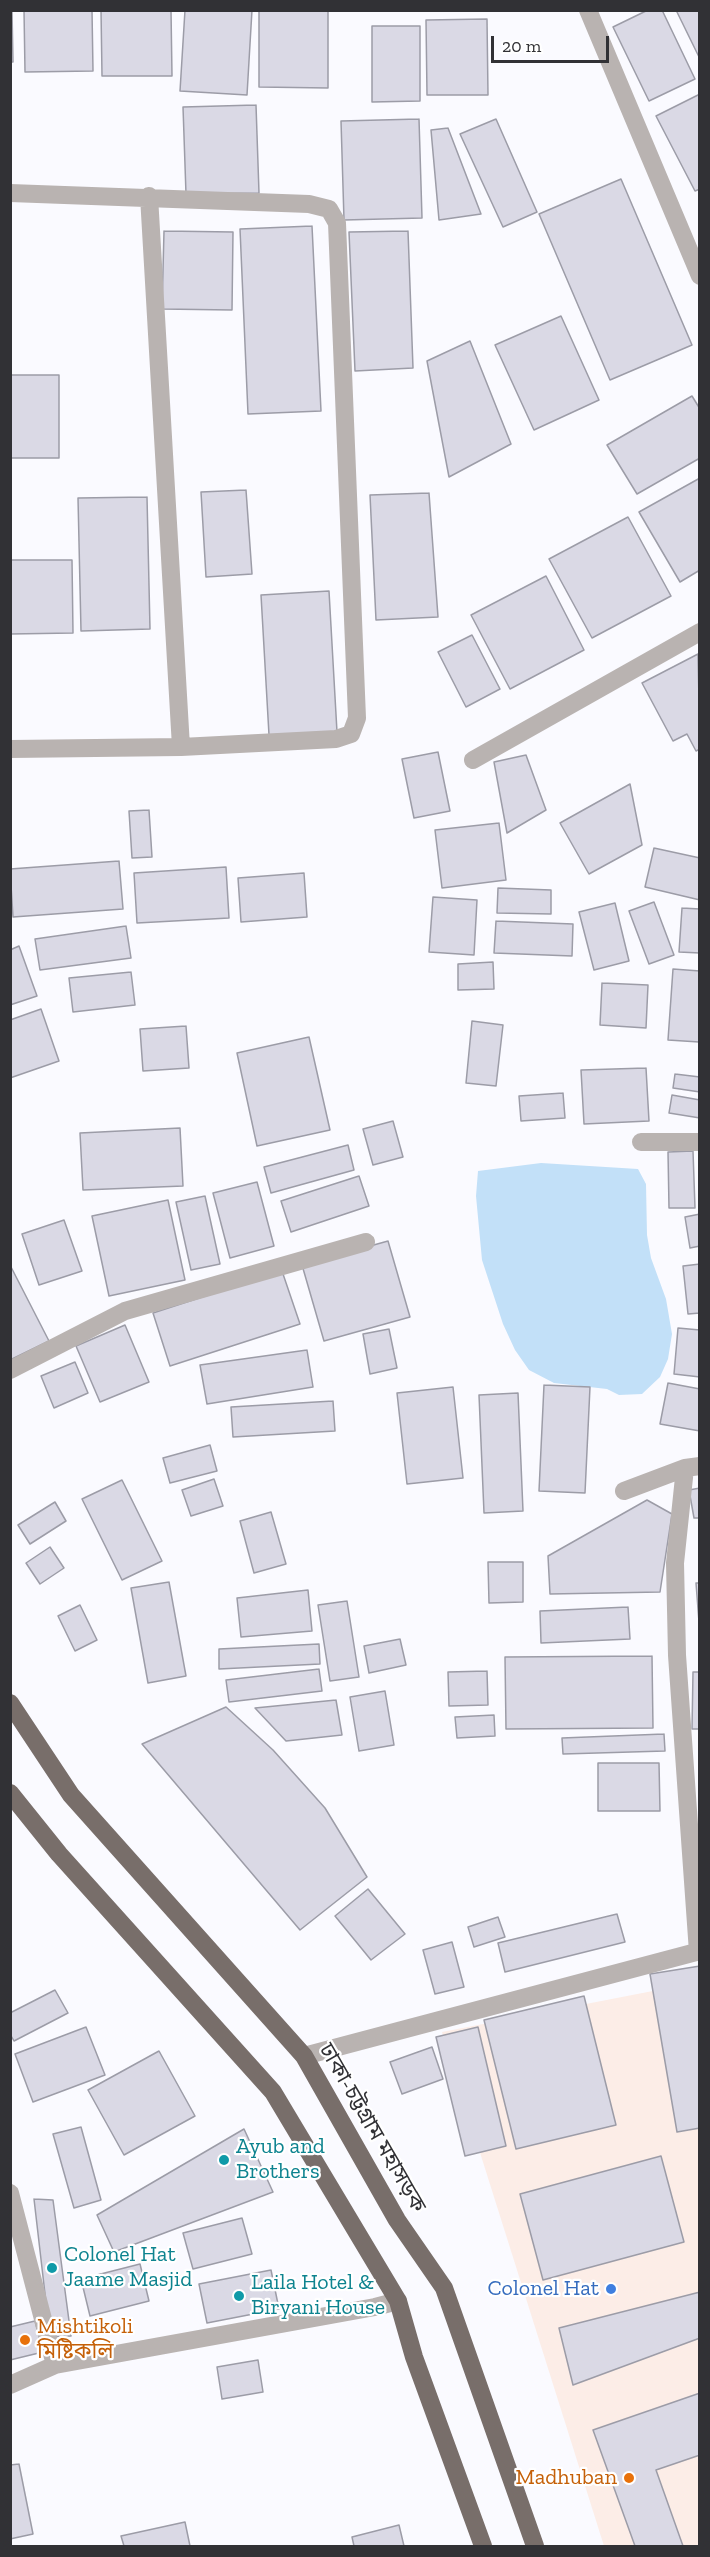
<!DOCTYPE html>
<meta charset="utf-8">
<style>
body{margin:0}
#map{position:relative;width:710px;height:2557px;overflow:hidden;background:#fafaff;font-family:"Zilla Slab",serif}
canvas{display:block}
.frame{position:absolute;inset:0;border:12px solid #313135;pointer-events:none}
.scale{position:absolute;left:491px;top:36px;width:118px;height:27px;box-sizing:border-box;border:3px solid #313135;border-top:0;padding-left:8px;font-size:18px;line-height:21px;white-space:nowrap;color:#313135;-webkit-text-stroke:4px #fff;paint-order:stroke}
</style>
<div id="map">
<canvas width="710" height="2557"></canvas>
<div class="frame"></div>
<div class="scale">20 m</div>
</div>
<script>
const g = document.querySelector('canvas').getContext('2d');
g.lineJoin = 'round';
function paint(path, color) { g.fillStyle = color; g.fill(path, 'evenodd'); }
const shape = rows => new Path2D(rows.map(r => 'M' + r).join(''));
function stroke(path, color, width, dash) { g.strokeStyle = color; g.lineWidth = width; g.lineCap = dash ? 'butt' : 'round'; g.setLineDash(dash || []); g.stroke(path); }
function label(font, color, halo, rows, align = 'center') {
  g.font = font + ' "Zilla Slab","Noto Sans Bengali",serif'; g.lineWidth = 4.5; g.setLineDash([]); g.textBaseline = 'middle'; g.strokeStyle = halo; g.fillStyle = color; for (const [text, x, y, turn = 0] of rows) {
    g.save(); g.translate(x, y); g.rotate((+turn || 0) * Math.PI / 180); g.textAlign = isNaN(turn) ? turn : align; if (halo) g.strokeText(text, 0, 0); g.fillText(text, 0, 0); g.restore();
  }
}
paint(shape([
 [699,1982,699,2546,604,2546,442,2032]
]), '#fcede7');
paint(shape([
 [541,1163,638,1169,646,1184,647,1235,651,1258,666,1299,672,1334,668,1359,660,1377,642,1394,619,1395,607,1389,554,1383,529,1370,515,1350,503,1324,482,1260,476,1196,478,1171]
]), '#c2e0f8');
const building = shape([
 [10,10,12,10,13,62,10,62,10,10],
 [24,10,92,10,93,71,25,72,24,10],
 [101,10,171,10,172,76,102,76,101,10],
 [185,10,252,10,247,95,180,91,185,10],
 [259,10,328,10,328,88,259,87,259,10],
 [648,10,662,10,695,79,649,101,613,27,648,10],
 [676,10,700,10,700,59,676,10],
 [487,19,488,95,427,95,426,20,487,19],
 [372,26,420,26,420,101,372,102,372,26],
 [700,94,700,189,695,191,656,116,700,94],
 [256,105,259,193,186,194,183,107,256,105],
 [419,119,422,218,344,220,341,121,419,119],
 [496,119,537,212,503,227,460,134,496,119],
 [448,128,481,214,439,220,431,130,448,128],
 [621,179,692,345,610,380,539,214,621,179],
 [312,226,321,411,248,414,240,229,312,226],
 [164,231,233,232,232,310,162,309,164,231],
 [408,231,413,368,355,371,349,232,408,231],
 [561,316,599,400,534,430,495,345,561,316],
 [470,341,511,444,449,477,427,361,470,341],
 [10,375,59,375,59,458,10,458,10,375],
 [692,396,700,409,700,458,637,494,607,445,692,396],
 [700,478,700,570,680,582,639,512,700,478],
 [246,490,252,574,206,577,201,492,246,490],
 [429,493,438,617,376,620,370,495,429,493],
 [147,497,150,629,81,631,78,498,147,497],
 [628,517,671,596,592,638,549,559,628,517],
 [10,560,72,560,73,633,10,634,10,560],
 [546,576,584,650,510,689,471,615,546,576],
 [329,591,337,732,269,735,261,595,329,591],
 [472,635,500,689,466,707,438,652,472,635],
 [698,654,700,749,696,751,687,734,673,741,642,683,698,654],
 [438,752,450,811,414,818,402,759,438,752],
 [526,755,546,810,507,833,494,762,526,755],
 [630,784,642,845,589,874,560,823,630,784],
 [149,810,152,857,132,858,129,811,149,810],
 [499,823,506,880,442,888,435,830,499,823],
 [654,848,700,858,700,900,645,887,654,848],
 [119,861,123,909,13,917,10,869,119,861],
 [226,867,229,918,137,923,134,873,226,867],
 [304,873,307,917,241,922,238,878,304,873],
 [498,888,551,890,551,914,497,913,498,888],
 [433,897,477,900,474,955,429,952,433,897],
 [654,902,674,955,649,964,629,911,654,902],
 [615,903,629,961,594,970,579,912,615,903],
 [682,908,700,909,700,953,679,952,682,908],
 [496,921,573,924,572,956,494,953,496,921],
 [126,926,131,958,40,970,35,939,126,926],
 [19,946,37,996,10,1005,10,950,19,946],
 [493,962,494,989,458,990,458,964,493,962],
 [673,969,700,971,699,1042,668,1040,673,969],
 [131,972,135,1005,73,1012,69,978,131,972],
 [602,983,648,985,646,1028,600,1025,602,983],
 [41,1009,59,1061,10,1078,10,1020,41,1009],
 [472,1021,503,1025,496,1086,466,1083,472,1021],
 [186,1026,189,1068,143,1071,140,1029,186,1026],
 [309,1037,330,1130,257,1146,237,1053,309,1037],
 [646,1068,649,1121,584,1124,581,1070,646,1068],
 [675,1074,700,1077,700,1092,673,1088,675,1074],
 [563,1093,565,1118,521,1121,519,1096,563,1093],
 [672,1095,700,1100,700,1118,669,1113,672,1095],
 [393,1121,403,1157,373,1165,363,1129,393,1121],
 [180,1128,183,1186,83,1190,80,1133,180,1128],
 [348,1145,354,1170,271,1193,264,1167,348,1145],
 [693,1151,695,1208,669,1208,668,1152,693,1151],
 [359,1176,369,1206,291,1232,281,1201,359,1176],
 [257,1182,274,1246,230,1258,213,1193,257,1182],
 [205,1196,220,1264,191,1270,176,1202,205,1196],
 [168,1200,185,1280,109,1296,92,1216,168,1200],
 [700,1214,700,1246,690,1248,685,1217,700,1214],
 [64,1220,82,1271,39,1285,22,1234,64,1220],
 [388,1241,410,1317,324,1341,302,1265,388,1241],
 [700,1264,700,1313,688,1314,683,1266,700,1264],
 [10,1265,49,1341,10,1360,10,1265],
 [282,1271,300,1324,170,1366,153,1313,282,1271],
 [125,1325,149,1382,100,1402,76,1346,125,1325],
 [678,1328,700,1330,700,1377,674,1374,678,1328],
 [389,1329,397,1368,370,1374,363,1334,389,1329],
 [307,1350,313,1387,207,1404,200,1365,307,1350],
 [75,1362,88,1393,54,1408,41,1376,75,1362],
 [668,1383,700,1389,700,1431,660,1424,668,1383],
 [544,1385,590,1387,585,1493,539,1491,544,1385],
 [453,1387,463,1478,407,1484,397,1393,453,1387],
 [518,1393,523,1511,484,1513,479,1395,518,1393],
 [333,1401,335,1431,233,1437,231,1407,333,1401],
 [210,1445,217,1471,170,1483,163,1458,210,1445],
 [214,1479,223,1506,191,1516,182,1490,214,1479],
 [122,1480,162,1561,122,1580,82,1499,122,1480],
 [700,1488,700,1518,694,1518,689,1490,700,1488],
 [647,1500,672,1514,660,1592,550,1594,548,1556,647,1500],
 [55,1502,66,1521,30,1544,18,1525,55,1502],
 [271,1512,286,1564,254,1573,240,1521,271,1512],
 [50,1547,64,1568,40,1584,26,1563,50,1547],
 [488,1562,523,1562,523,1602,489,1603,488,1562],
 [169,1582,186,1676,148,1683,131,1588,169,1582],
 [696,1583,700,1583,700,1635,696,1583],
 [308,1590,312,1631,241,1637,237,1598,308,1590],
 [347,1601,359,1677,330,1681,318,1605,347,1601],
 [80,1605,97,1640,75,1651,58,1616,80,1605],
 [628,1607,630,1639,541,1643,540,1611,628,1607],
 [400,1639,406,1665,369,1673,364,1646,400,1639],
 [319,1644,320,1664,219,1669,219,1649,319,1644],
 [652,1656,653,1728,506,1729,505,1657,652,1656],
 [319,1669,322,1691,229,1702,226,1680,319,1669],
 [487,1671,488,1705,449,1706,448,1672,487,1671],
 [693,1672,700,1672,700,1729,692,1729,693,1672],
 [385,1691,394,1745,359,1751,350,1697,385,1691],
 [336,1700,342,1735,286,1741,255,1708,336,1700],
 [226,1707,273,1750,325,1808,367,1877,300,1930,142,1744,226,1707],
 [494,1715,495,1736,457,1738,455,1717,494,1715],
 [664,1734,665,1751,563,1754,562,1738,664,1734],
 [598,1763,659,1763,660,1811,598,1811,598,1763],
 [368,1889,405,1934,371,1960,335,1916,368,1889],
 [617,1914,625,1942,505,1972,498,1943,617,1914],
 [498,1917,505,1937,474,1947,468,1927,498,1917],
 [452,1942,464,1987,435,1994,423,1950,452,1942],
 [700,1966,700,2128,677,2132,650,1974,700,1966],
 [55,1990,68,2013,14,2041,10,2034,10,2013,55,1990],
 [584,1996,616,2125,516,2149,484,2020,584,1996],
 [86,2027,105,2075,33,2102,15,2054,86,2027],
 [478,2027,506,2146,465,2156,436,2037,478,2027],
 [432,2047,443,2079,402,2094,390,2062,432,2047],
 [159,2051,195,2116,124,2155,88,2090,159,2051],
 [81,2127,101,2200,74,2208,53,2134,81,2127],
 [244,2129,273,2192,114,2252,97,2215,244,2129],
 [661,2156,684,2242,543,2280,520,2194,661,2156],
 [34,2199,53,2200,71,2336,50,2337,34,2199],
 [242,2218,252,2254,193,2269,183,2233,242,2218],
 [140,2264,149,2301,90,2316,81,2279,140,2264],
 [271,2270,279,2309,207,2323,199,2284,271,2270],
 [700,2292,700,2338,573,2385,559,2328,700,2292],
 [35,2321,43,2352,10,2360,10,2327,35,2321],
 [258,2360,263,2392,222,2399,217,2367,258,2360],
 [700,2393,700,2455,656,2470,683,2546,635,2546,593,2430,700,2393],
 [19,2464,33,2534,10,2539,10,2465,19,2464],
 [185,2522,190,2546,124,2546,121,2536,185,2522],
 [399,2525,404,2546,354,2546,352,2537,399,2525]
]);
paint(building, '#dad9e5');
stroke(building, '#9c9ca7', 1.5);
stroke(shape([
 [10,193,309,204,329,209,337,223,357,718,351,734,336,739,181,747,10,749],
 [149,196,181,747]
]), '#b9b3b1', 18);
stroke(shape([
 [588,10,700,276],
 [473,760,700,632],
 [641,1142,700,1142],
 [10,1370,125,1311,366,1242],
 [685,1468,675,1563,677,1655,698,1952],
 [624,1491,685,1468,700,1466],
 [304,2056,700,1951],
 [10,2193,55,2365],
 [10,2385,55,2365,375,2307,398,2301]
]), '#b9b3b1', 18);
stroke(shape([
 [10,1703,71,1795,304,2056,397,2220,444,2288,535,2546],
 [10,1793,59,1854,273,2092,398,2301,414,2357,483,2546]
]), '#786e6a', 18);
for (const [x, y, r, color] of [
 [224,2160,6,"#0f9aa8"],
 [52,2268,6,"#0f9aa8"],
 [611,2289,6,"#3f7fe0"],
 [239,2296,6,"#0f9aa8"],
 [25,2340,6,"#e8710a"],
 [629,2478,6,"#e8710a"]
]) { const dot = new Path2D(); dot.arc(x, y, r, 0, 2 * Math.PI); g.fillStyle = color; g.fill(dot); stroke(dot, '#fff', 2); }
label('22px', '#313135', '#fff', [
 ["ঢাকা-চট্টগ্রাম মহাসড়ক",372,2128,60]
]);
label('22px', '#0d838f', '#fff', [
 ["Ayub and",236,2147],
 ["Brothers",236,2172],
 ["Colonel Hat",64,2255],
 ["Jaame Masjid",64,2280],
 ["Laila Hotel &",251,2283],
 ["Biryani House",251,2308]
], 'left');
label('22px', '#366cbe', '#fff', [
 ["Colonel Hat",599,2289]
], 'right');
label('22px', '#c56008', '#fff', [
 ["Mishtikoli",37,2327],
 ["মিষ্টিকলি",37,2352],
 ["Madhuban",617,2478,"right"]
], 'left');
</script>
